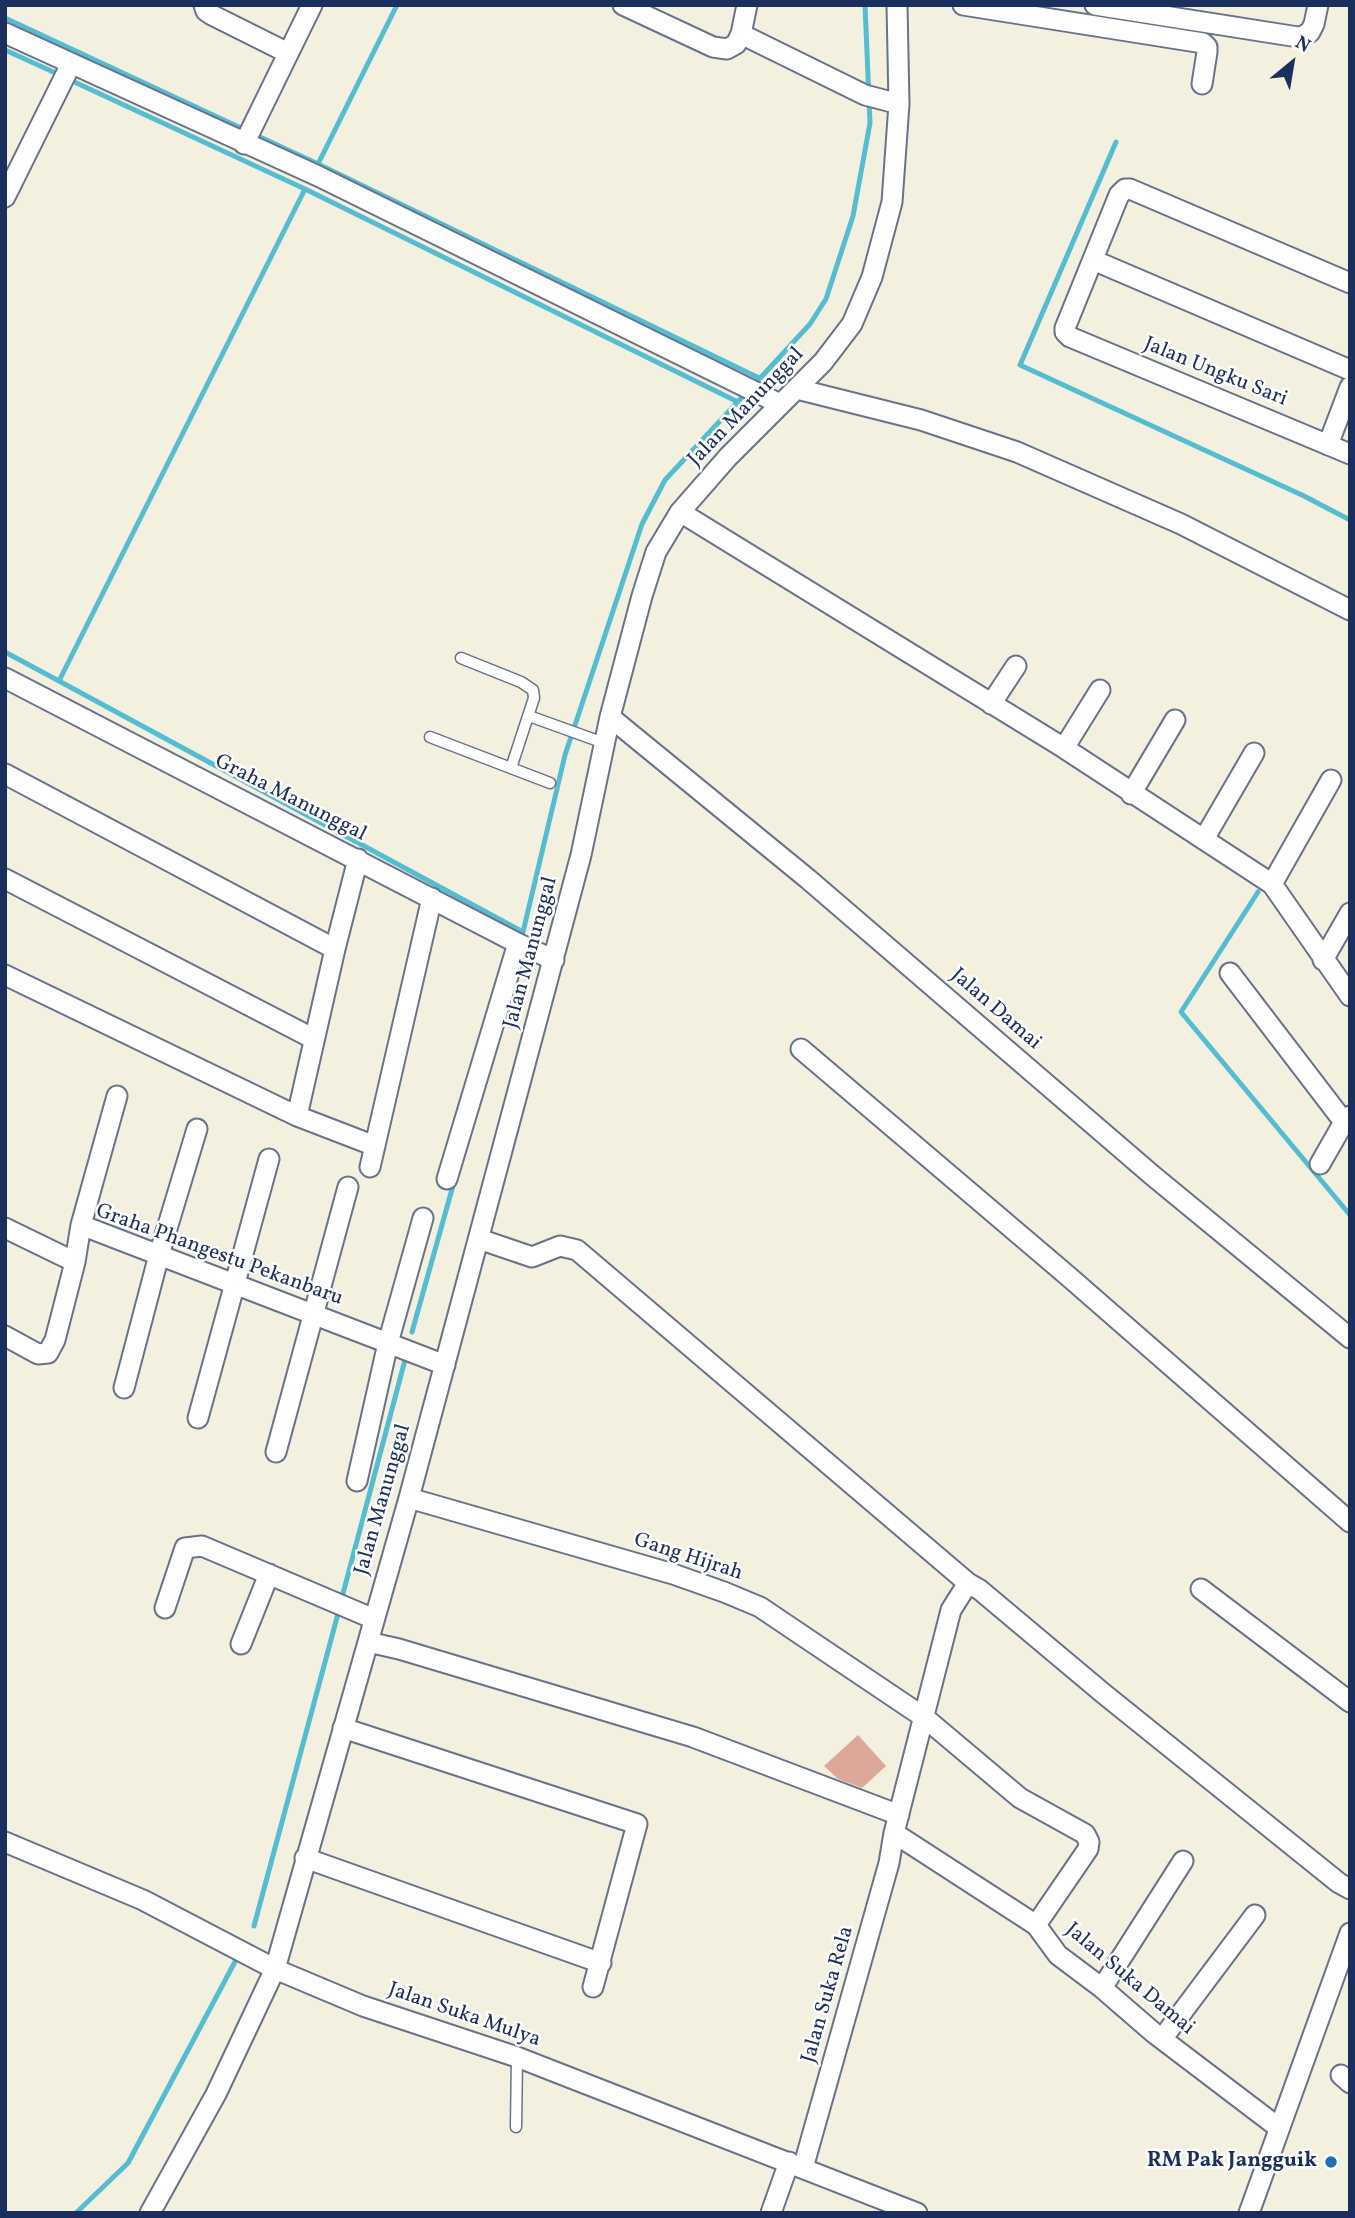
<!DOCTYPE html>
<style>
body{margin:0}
#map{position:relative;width:1355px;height:2218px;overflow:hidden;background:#f4f0df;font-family:Vollkorn,serif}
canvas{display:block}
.frame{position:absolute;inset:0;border:7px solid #1b2f5e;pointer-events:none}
.north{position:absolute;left:1257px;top:28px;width:70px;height:70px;-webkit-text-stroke:5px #fff;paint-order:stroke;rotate:30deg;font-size:19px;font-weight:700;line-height:28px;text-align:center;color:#1b2f5e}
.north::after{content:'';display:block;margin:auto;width:24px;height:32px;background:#1b2f5e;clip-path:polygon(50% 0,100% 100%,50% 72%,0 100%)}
</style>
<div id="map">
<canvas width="1355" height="2218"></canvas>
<div class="frame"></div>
<div class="north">N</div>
</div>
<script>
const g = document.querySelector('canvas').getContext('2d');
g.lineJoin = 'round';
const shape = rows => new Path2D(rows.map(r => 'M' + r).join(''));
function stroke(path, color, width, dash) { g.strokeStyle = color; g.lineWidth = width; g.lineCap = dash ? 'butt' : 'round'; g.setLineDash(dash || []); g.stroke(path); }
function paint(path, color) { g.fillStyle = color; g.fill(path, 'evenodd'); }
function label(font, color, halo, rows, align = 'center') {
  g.font = font + ' Vollkorn,serif'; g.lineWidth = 5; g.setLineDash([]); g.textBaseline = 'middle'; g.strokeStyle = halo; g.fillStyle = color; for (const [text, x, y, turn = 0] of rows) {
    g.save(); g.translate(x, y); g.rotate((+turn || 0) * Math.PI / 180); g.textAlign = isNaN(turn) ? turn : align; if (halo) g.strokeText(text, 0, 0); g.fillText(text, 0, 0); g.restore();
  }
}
stroke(shape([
 [5,18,318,164,759,378],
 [5,50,60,75],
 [68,79,305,189,738,402],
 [1116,142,1020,365,1304,496,1350,520],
 [318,164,397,5],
 [305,189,59,681,523,932,565,755,642,524,665,480,746,393],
 [753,386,810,324,826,299,853,216,870,123,865,5],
 [5,652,59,681],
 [1258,892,1181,1012,1350,1215],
 [412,1332,454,1182],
 [341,1601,405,1360],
 [254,1926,339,1610],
 [76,2213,128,2163,237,1958]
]), '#55bdd2', 5);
paint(shape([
 [858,1735,886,1766,862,1788,838,1779,824,1766]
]), '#dba89a');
const lane = shape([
 [461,658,521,682,533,690,534,698,511,768],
 [529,716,604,743],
 [430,737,550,783],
 [516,2127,517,2057]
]);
const street = shape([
 [204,5,206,11,212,15,288,53],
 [623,5,713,47,727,49,736,44,741,34],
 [747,5,741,34,865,95,899,104],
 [963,5,1203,43,1207,47,1207,52,1202,84],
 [1095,5,1298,37,1303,36,1310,32,1314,24,1318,5],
 [5,33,318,176,780,404],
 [244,144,312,5],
 [5,197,71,64],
 [1093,260,1350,370],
 [1350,283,1130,189,1125,189,1119,195,1065,328,1065,332,1070,337,1350,454],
 [797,389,921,420,1017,452,1181,524,1350,610],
 [1328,445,1350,387],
 [680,512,1064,748,1272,884,1350,996],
 [5,678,519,944,554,960],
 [991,704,1016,666],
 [610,717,808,879,1152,1175,1350,1338],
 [1064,748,1100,690],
 [5,774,335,949],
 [1131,794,1175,720],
 [1204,839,1254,753],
 [358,859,335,949,297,1116,375,1146],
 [5,879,314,1039],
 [1272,884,1331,780],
 [1323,960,1350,913],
 [1230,973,1344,1122,1350,1116],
 [5,975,297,1116],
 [801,1049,1068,1276,1350,1522],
 [1320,1164,1344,1122],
 [370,1167,432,898],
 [447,1179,518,943],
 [81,1225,117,1096],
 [5,1228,75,1262,81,1225,445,1365],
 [479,1239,532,1257,560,1246,577,1250,968,1583],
 [5,1336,38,1354,48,1353,55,1340,75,1262],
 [124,1388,159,1255,197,1129],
 [198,1418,269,1159],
 [276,1452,348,1187],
 [357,1481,388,1343,423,1218],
 [409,1498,673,1574,724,1592,760,1607,806,1638,925,1718,1020,1798,1085,1834,1089,1842,1088,1849,1036,1925],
 [1201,1589,1350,1702],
 [165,1608,185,1548,202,1546,374,1619],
 [368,1642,399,1649,693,1737,899,1815],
 [241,1644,269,1574],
 [343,1728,637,1824,593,1987],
 [5,1842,143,1900,275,1969,363,2006,517,2057,917,2213],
 [305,1858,601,1963],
 [1102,1988,1183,1861],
 [1162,2039,1255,1915],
 [1341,2075,1350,2083],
 [1279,2128,1154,2033,1102,1988,1058,1955,1036,1925,894,1833,951,1610,968,1583,980,1590,1104,1694,1339,1883,1350,1889],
 [803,2168,889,1863,894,1833],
 [150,2213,216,2094,275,1969,409,1498,581,855,610,717,642,596,656,552,680,512,728,457,823,362,852,324,872,277,892,202,899,104,897,5],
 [771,2213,789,2162],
 [1249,2213,1350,1933]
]);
stroke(lane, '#67738b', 13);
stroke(street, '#67738b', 23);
stroke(lane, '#fff', 10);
stroke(street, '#fff', 19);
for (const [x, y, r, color] of [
 [1331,2162,7,"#1f6fb2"]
]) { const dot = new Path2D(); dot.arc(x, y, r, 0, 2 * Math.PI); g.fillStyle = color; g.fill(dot); stroke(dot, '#fff', 2.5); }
label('21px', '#1b2f5e', '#fff', [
 ["Jalan Ungku Sari",1215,373,22],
 ["Jalan Manunggal",747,408,-46],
 ["Graha Manunggal",290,799,27],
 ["Jalan Manunggal",532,953,-75],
 ["Jalan Damai",995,1010,41],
 ["Graha Phangestu Pekanbaru",219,1256,20],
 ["Jalan Manunggal",384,1500,-74],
 ["Gang Hijrah",688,1558,18],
 ["Jalan Suka Damai",1129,1980,40],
 ["Jalan Suka Rela",829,1995,-74],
 ["Jalan Suka Mulya",464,2016,19]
]);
label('bold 21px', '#1b2f5e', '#fff', [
 ["RM Pak Jangguik",1317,2162]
], 'right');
</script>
